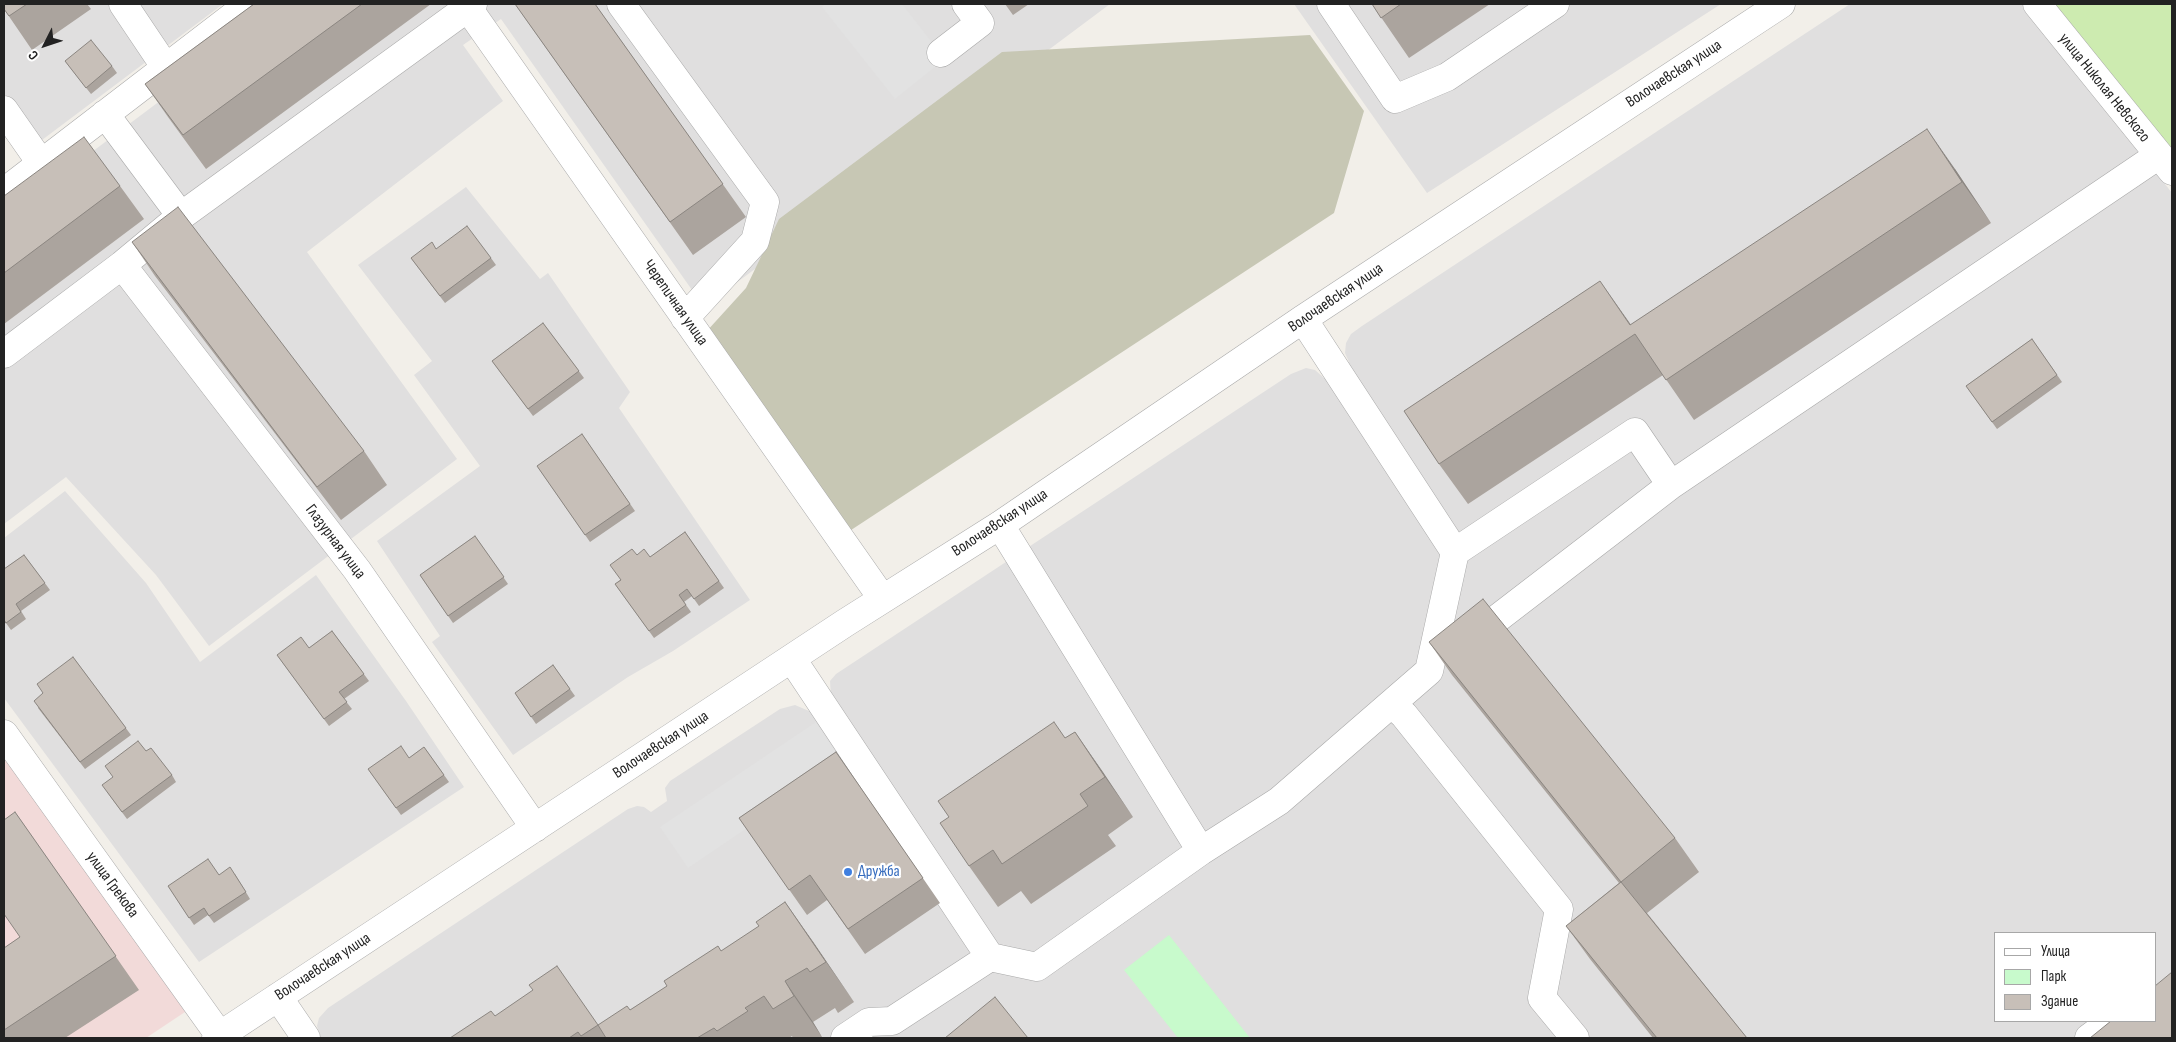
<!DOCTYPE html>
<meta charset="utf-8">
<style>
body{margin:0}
#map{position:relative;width:2176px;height:1042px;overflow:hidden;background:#f2efe9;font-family:"Sofia Sans Condensed",sans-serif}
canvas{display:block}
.frame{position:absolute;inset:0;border:5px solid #222;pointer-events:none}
.legend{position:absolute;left:1994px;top:932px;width:162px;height:90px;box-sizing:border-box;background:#fff;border:1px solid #a7a7a7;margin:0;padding:6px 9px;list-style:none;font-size:15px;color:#222}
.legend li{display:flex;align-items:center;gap:10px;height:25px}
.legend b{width:25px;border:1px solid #a7a7a7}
.north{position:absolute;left:20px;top:20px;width:50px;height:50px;-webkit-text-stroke:4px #fff;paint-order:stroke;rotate:229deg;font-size:14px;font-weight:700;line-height:20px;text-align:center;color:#222}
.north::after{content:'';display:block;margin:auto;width:18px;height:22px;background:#222;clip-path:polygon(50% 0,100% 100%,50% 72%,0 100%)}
</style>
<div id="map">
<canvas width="2176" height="1042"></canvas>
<div class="frame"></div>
<ul class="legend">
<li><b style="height:6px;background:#fff"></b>Улица</li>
<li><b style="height:14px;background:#c8facc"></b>Парк</li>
<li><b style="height:14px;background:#c7bfb8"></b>Здание</li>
</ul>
<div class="north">С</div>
</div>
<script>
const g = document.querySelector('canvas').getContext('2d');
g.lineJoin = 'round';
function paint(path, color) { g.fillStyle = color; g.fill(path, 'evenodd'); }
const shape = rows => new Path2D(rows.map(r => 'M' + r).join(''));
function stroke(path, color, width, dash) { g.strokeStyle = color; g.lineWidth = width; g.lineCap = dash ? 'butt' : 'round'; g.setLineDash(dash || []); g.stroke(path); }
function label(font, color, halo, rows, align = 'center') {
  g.font = font + ' "Sofia Sans Condensed",sans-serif'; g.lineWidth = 4.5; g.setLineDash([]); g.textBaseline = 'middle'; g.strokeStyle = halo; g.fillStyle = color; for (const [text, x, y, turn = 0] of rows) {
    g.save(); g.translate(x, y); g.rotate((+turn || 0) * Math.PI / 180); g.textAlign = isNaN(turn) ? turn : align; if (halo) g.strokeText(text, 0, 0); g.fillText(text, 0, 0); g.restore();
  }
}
paint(shape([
 [4,4,223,4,38,143,4,93],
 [289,4,1110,4,704,307,501,19,463,45,503,101,307,252,457,459,209,646,156,575,66,477,4,524,4,218],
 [1294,4,1721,4,1427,193],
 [1850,4,2024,4,2172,193,2172,1038,312,1038,319,1033,317,1026,319,1018,328,1008,628,809,637,806,644,807,651,812,667,801,665,788,670,781,780,709,795,705,809,711,831,696,830,681,836,674,1291,374,1306,368,1315,370,1324,378,1349,362,1345,353,1346,343,1351,334,1362,326],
 [1995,933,2155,933,2155,1021,1995,1021],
 [466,187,540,279,548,273,630,392,619,408,750,600,673,651,628,677,513,755,432,642,440,636,377,541,480,466,414,375,432,361,358,265],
 [65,491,146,583,200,662,316,575,406,701,464,787,199,962,4,698,4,538]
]), '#e0dfdf');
paint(shape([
 [4,752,188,1010,146,1038,4,1038]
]), '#f2dad9');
paint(shape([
 [1310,35,1364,111,1334,213,845,534,706,332,746,288,779,219,1002,52]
]), '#c7c7b4');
paint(shape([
 [2052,4,2172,4,2172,153]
]), '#cdebb0');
paint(shape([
 [1169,935,1250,1038,1178,1038,1124,970]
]), '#c8facc');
paint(shape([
 [825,4,902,4,945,59,895,99,822,7],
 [816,722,843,763,688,868,660,827]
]), '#e2e2e2');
const minor = shape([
 [123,4,166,68],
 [621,4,765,202,755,241,685,318],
 [1331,4,1395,99,1447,77,1555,4],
 [2037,4,2172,171],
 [468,8,882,598],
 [941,53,980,23,966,4],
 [4,110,41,163],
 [105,114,181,216],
 [4,192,249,4],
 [122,265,357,570,535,828],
 [1303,319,1455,552],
 [4,354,122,265,181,216,473,4],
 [1000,525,1201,851],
 [1468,641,1671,485],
 [792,659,990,957],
 [1392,704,1404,715,1559,909,1542,998,1575,1038],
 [4,734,220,1036],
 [278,997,306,1038],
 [216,1038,845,623,1000,525,1303,319,1781,4],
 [845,1038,869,1022,892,1021,990,957,1037,967,1201,851,1279,801,1429,671,1455,552,1635,432,1671,485,2159,155],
 [2089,1038,2112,1021]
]);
stroke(minor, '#a9a9a9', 29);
stroke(minor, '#fff', 28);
paint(shape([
 [4,4,87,4,91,9,32,50,4,9],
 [254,4,431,4,206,169,168,117,145,84],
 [515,4,595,4,746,217,693,255],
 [1005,4,1029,4,1013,15],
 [1372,4,1490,4,1409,58],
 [65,61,112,66,117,73,91,94],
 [1955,169,1991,223,1694,420,1663,375,1468,504,1439,464,1631,325],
 [120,186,144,219,4,324,4,196],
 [132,242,364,451,387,485,341,520,155,276],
 [436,249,491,258,496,265,445,303,411,258],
 [543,323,584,378,533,416,492,361],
 [2032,339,2062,382,1997,429,1966,386],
 [582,434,635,511,590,542,537,466],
 [685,532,724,588,699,606,692,596,684,602,691,612,654,638,615,584,620,580,637,555,650,557],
 [475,536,508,584,453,623,420,575],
 [24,555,50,590,21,611,26,619,11,630,6,623,4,624,4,569],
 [332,631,369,681,344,699,352,709,329,726,277,655,309,648],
 [1429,642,1675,838,1699,872,1647,913,1747,1038,1653,1038,1590,959,1566,926,1619,883,1452,675],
 [73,657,131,735,85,769,38,708,43,693],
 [553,665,575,696,536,724,515,693],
 [1075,732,1133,817,1108,835,1116,846,1031,904,1021,891,998,907,969,866,1065,738],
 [424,747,449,782,401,815,368,769,409,758],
 [146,751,172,775,176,782,127,819,107,792],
 [836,752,940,903,865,954,827,900,807,915,739,818],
 [15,812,139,990,65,1038,4,1038,4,948,20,937],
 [235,874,250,899,214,923,208,915,194,925,168,886,219,875],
 [785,902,854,1002,838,1013,835,1008,813,1022,822,1037,820,1038,793,1038,792,1036,789,1038,450,1038,495,1016,598,1025,630,1010,759,927]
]), '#aba49e');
paint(shape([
 [1927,129,1955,169,1991,223,1962,182],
 [1600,281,1629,322,1658,366,1630,325],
 [1075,732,1103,772,1133,817,1105,777],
 [785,902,814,943,854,1002,826,962],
 [785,981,813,1022,822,1037,794,996]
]), '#8b8681');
const building = shape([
 [4,4,27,4,9,16,4,9,4,4],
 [254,4,362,4,183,135,145,84,254,4],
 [515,4,595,4,723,184,670,222,515,4],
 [1372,4,1401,4,1381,18,1372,4],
 [91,40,112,66,86,88,65,61,91,40],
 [1927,129,1962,182,1666,380,1635,334,1439,464,1404,411,1600,281,1630,325,1927,129],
 [84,137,120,186,4,273,4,196,84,137],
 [178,207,364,451,317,487,132,242,178,207],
 [467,226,491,258,440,296,411,258,432,242,436,249,467,226],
 [543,323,579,371,528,409,492,361,543,323],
 [2032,339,2057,375,1992,422,1966,386,2032,339],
 [582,434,630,504,585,535,537,466,582,434],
 [685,532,719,581,694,599,687,589,679,595,686,605,649,631,615,584,621,580,610,565,632,549,637,555,644,549,650,557,685,532],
 [475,536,504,577,448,616,420,575,475,536],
 [24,555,45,583,16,604,21,612,6,623,4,620,4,569,24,555],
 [1483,599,1675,838,1621,882,1747,1038,1657,1038,1566,926,1621,882,1429,642,1483,599],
 [332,631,364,674,339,692,347,702,324,719,277,655,301,637,309,648,332,631],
 [73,657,126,728,80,762,34,701,43,693,37,684,73,657],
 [553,665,570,689,531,717,515,693,553,665],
 [1054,722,1065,738,1075,732,1105,777,1080,794,1088,806,1002,864,993,850,969,866,940,823,949,817,938,801,1054,722],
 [138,741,146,751,151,748,172,775,122,812,102,785,113,777,105,766,138,741],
 [401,746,409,758,424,747,444,775,396,808,368,769,401,746],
 [836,752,923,878,848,929,810,875,789,890,739,818,836,752],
 [15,812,116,956,4,1030,4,948,20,937,4,914,4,820,15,812],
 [208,859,219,875,230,867,246,892,209,916,204,908,189,918,168,886,208,859],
 [785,902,826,962,810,972,807,968,785,981,794,996,773,1009,764,996,745,1008,748,1011,717,1031,714,1028,697,1038,606,1038,598,1025,627,1006,630,1010,667,986,664,981,718,946,721,951,759,926,756,922,785,902],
 [557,966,598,1025,581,1036,578,1032,569,1038,450,1038,491,1011,495,1016,533,990,529,985,557,966],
 [2172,972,2172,1038,2090,1038,2111,1021,2155,1021,2155,986,2172,972],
 [995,997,1028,1038,945,1038,995,997]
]);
paint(building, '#c7bfb8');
stroke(building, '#8b8681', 1);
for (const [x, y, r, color] of [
 [848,872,5,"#3f7fe0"]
]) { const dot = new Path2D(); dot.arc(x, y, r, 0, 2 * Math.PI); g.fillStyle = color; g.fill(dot); stroke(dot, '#fff', 2); }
label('16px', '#222', '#fff', [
 ["Волочаевская улица",1674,74,-33],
 ["улица Николая Невского",2104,88,51],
 ["Волочаевская улица",1336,298,-34],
 ["Черепичная улица",675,303,55],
 ["Волочаевская улица",1000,523,-33],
 ["Глазурная улица",335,542,53],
 ["Волочаевская улица",661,745,-33],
 ["улица Грекова",112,885,54],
 ["Волочаевская улица",323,967,-33]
]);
label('16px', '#366cbe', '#fff', [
 ["Дружба",858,872]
], 'left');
</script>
